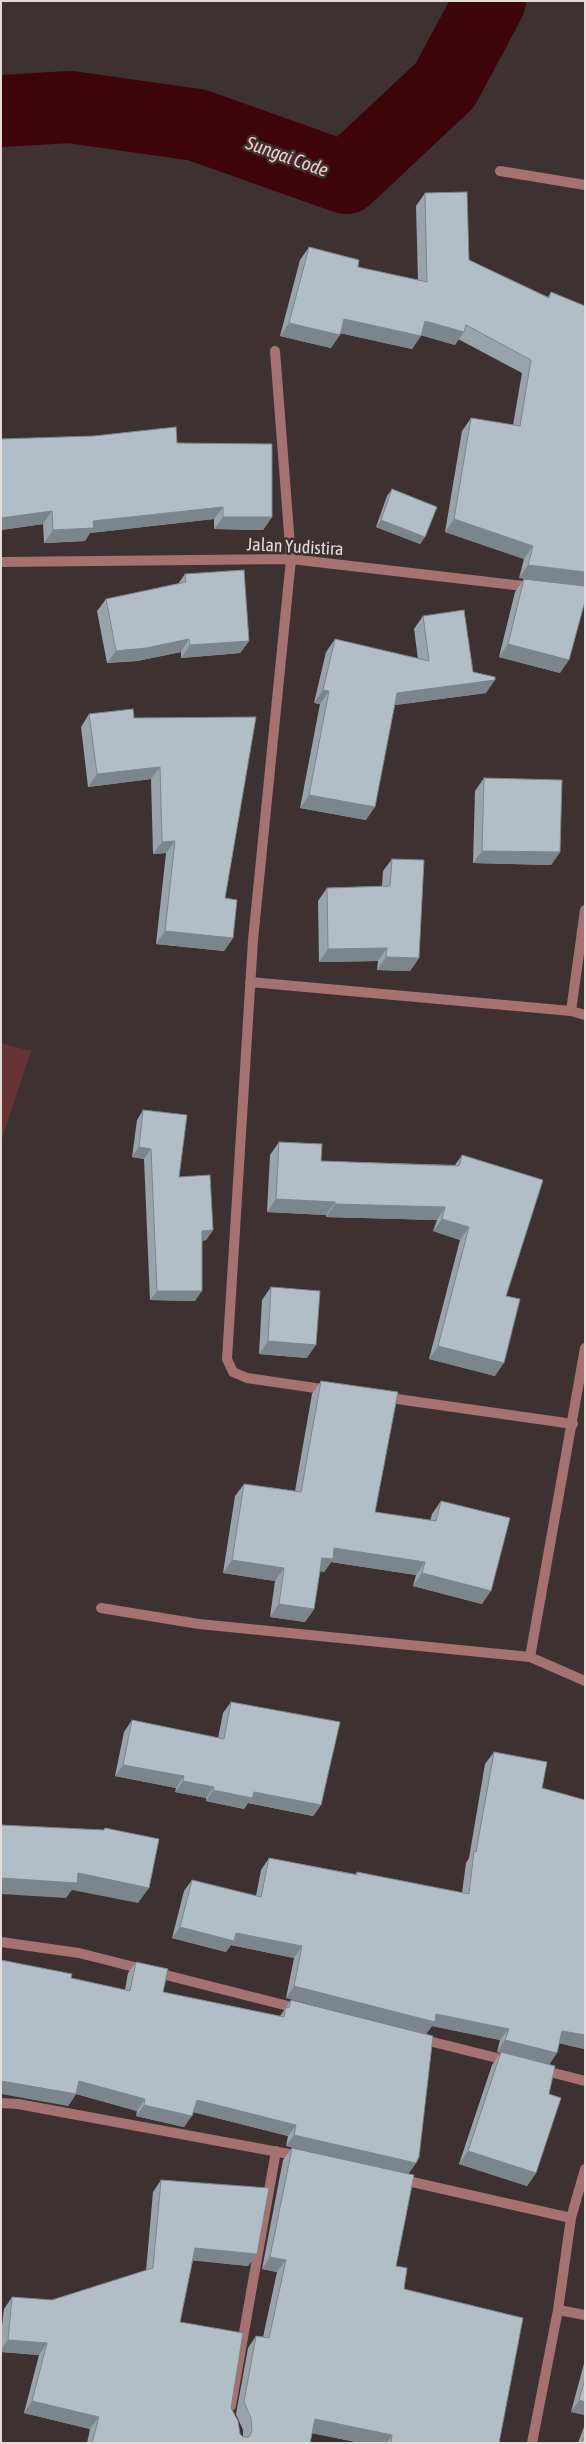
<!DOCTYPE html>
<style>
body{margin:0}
#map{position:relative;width:586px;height:2444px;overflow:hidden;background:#3e3131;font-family:"Asap Condensed",sans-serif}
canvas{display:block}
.frame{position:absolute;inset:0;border:2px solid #e3dada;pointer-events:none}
</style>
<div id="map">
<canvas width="586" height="2444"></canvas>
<div class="frame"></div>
</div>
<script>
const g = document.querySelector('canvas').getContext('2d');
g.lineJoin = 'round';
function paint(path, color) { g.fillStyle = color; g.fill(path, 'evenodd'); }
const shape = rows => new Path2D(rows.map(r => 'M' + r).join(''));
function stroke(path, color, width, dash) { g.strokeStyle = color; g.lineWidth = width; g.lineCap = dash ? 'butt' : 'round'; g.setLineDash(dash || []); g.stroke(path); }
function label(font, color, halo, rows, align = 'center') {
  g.font = font + ' "Asap Condensed",sans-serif'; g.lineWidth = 5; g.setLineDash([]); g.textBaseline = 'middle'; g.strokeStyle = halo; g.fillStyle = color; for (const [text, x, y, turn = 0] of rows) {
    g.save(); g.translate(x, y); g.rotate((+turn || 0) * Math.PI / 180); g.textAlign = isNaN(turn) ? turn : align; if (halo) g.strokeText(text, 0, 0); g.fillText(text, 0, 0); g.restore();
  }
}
paint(shape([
 [1,1043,31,1051,1,1141]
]), '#673435');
stroke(shape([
 [1,111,70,107,197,125,346,178,445,85,490,1]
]), '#3d040c', 72);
stroke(shape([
 [500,171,585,185],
 [275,351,291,559,253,940,227,1359,233,1372,247,1378,329,1390],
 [1,562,291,559,532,587],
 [585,910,571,1011,585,1015],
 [250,982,571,1011],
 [383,1397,573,1424],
 [101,1608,199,1624,530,1657,585,1681],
 [530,1657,585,1348],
 [1,1942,79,1953,300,2009],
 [421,2039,509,2061],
 [542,2070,585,2081],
 [1,2103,18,2104,300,2156],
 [399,2179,571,2218],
 [558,2310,585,2315],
 [231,2406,276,2151],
 [532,2443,558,2310,571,2218,585,2169]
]), '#a57171', 10);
paint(shape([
 [425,193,469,260,548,297,551,292,585,586,519,578,524,559,445,532,462,431,471,418,513,425,522,373,458,339,455,345,421,335,412,349,340,333,331,348,280,336,300,260,309,247,358,267,418,280,416,206],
 [177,443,272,517,263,530,214,529,214,519,90,533,85,541,44,543,43,524,1,530],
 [392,489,425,537,420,544,376,527,387,496],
 [185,574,249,641,240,653,181,658,181,652,137,661,107,663,97,611,106,599,178,584],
 [524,579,560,673,499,657,515,592],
 [423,616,473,672,486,693,395,705,366,820,300,808,320,704,314,703,326,652,335,639,418,659,414,629],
 [89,714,134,718,256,717,225,898,233,938,224,951,156,944,166,853,153,854,151,779,88,787,81,727],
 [484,778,560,852,551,865,473,863,475,791],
 [392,859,419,958,410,971,377,970,378,961,319,962,318,901,327,888,382,886,383,871],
 [143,1110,179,1177,213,1230,206,1240,202,1241,195,1301,150,1300,144,1159,132,1157,137,1120],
 [279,1142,321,1161,455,1165,462,1155,506,1296,495,1376,429,1359,460,1240,433,1231,437,1220,326,1217,326,1215,267,1212,270,1155],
 [271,1287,307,1358,259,1354,262,1300],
 [321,1381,375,1512,430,1521,432,1514,441,1501,482,1604,413,1586,416,1575,331,1562,324,1572,320,1571,314,1609,305,1622,270,1617,275,1581,223,1573,235,1496,244,1484,295,1491,312,1394],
 [231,1702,321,1805,313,1816,248,1803,244,1809,206,1801,206,1798,175,1792,176,1788,115,1776,124,1732,132,1720,218,1738,223,1713],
 [494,1752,542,1788,584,2049,559,2043,549,2064,549,2094,536,2173,527,2186,459,2164,492,2065,501,2053,497,2052,500,2040,432,2026,426,2034,286,1998,294,1958,231,1945,226,1952,172,1938,184,1891,192,1880,256,1896,261,1870,269,1858,355,1874,357,1872,462,1893,466,1863,469,1858,485,1764],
 [136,1962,163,1992,280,2016,291,2000,416,2163,408,2174,286,2146,288,2136,193,2112,184,2127,136,2116,137,2111,76,2094,68,2106,71,1978,125,1990,128,1973],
 [292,2148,396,2266,404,2289,499,2443,361,2443,312,2433,310,2443,87,2443,90,2429,24,2413,39,2355,1,2352,1,2333,4,2309,12,2297,52,2300,146,2271,153,2192,161,2180,257,2254,248,2266,193,2260,180,2322,231,2408,240,2434,243,2437,243,2430,236,2414,248,2348,256,2336,263,2337,277,2272,262,2269,283,2160],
 [585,2360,585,2415,571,2412],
 [585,2424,585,2443,578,2443]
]), '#98a3aa');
paint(shape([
 [344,319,421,336,412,349,335,332],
 [425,321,464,332,455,345,416,334],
 [289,323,340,335,331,348,280,336],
 [223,507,214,519,90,533,85,541,44,543,53,530,93,521],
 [52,511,43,524,1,530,1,518],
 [223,517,272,517,263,530,214,529],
 [454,519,533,546,524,559,445,532],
 [381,520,425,537,420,544,376,527],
 [528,565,585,572,585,586,519,578],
 [189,639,181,652,137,661,107,663,116,651],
 [249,641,240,653,181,658,190,645],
 [508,644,569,660,560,673,499,657],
 [495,680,486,693,388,706,397,693],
 [323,690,329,691,320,704,314,703],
 [160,767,151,779,88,787,97,774],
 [309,795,375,807,366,820,300,808],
 [175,841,166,853,153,854,162,842],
 [482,851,560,852,551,865,473,863],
 [165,931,233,938,224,951,156,944],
 [387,948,378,961,319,962,328,949],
 [386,957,419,958,410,971,377,970],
 [139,1147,151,1149,144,1159,132,1157],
 [276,1199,335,1202,326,1215,267,1212],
 [335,1204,445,1207,437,1220,326,1217],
 [442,1219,469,1227,460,1240,433,1231],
 [213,1230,206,1240,195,1241,202,1231],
 [157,1291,202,1291,195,1301,150,1300],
 [268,1341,316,1345,307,1358,259,1354],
 [438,1346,504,1363,495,1376,429,1359],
 [334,1548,425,1562,416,1575,331,1562,324,1572,313,1570,322,1558],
 [232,1560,284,1568,275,1581,223,1573],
 [422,1573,491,1591,482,1604,413,1586],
 [279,1604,314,1609,305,1622,270,1617],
 [123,1765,184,1776,176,1788,115,1776],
 [183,1781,214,1787,206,1798,175,1792],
 [213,1790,254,1792,321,1805,313,1816,248,1803,244,1809,206,1801],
 [78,1873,149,1888,138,1903,72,1890,66,1898,1,1894,1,1878],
 [180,1927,236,1933,302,1946,294,1958,231,1945,226,1952,172,1938],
 [294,1986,436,2014,509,2029,500,2040,432,2026,426,2034,286,1998],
 [562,2031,585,2035,585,2047,584,2049,554,2042],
 [505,2040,557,2053,549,2065,497,2052],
 [1,2081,76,2094,68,2106,1,2094],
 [79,2081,145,2099,137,2111,71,2092],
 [197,2100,296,2125,288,2136,189,2111],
 [144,2105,192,2116,184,2127,136,2116],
 [294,2135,416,2163,408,2174,286,2146],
 [468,2151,536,2173,527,2186,459,2164],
 [195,2248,257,2254,248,2266,187,2260],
 [270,2257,286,2260,277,2272,262,2269],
 [8,2340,47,2343,39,2355,1,2352,1,2349],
 [579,2400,585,2402,585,2415,571,2412],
 [32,2401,99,2417,90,2429,24,2413],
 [315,2419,392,2435,387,2443,361,2443,306,2432]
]), '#7c858b');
const building = shape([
 [467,192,469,260,549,298,551,292,585,306,585,572,528,565,533,546,454,519,471,418,520,426,531,360,466,325,464,332,425,321,421,336,344,319,340,335,289,323,309,247,359,260,358,267,427,282,425,193,467,192],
 [176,427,177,443,272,444,272,517,223,517,223,507,93,521,94,528,53,530,52,511,1,518,1,439,94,436,176,427],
 [392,489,437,507,425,537,381,520,392,489],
 [244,570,249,641,190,645,189,639,146,648,116,651,106,599,186,582,185,574,244,570],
 [524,579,585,586,585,601,569,660,508,644,524,579],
 [464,610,473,672,495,677,495,680,397,693,375,807,309,795,329,691,323,690,335,639,429,661,423,616,464,610],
 [133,709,134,718,256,717,225,898,237,900,233,938,165,931,175,841,162,842,160,767,97,774,89,714,133,709],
 [484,778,562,780,560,852,482,851,484,778],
 [392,859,424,860,419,958,386,957,387,948,328,949,327,888,390,886,392,859],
 [143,1110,187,1115,179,1177,210,1175,213,1230,202,1231,202,1291,157,1291,151,1149,139,1147,143,1110],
 [279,1142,322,1144,321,1161,459,1166,462,1155,543,1180,506,1296,520,1299,504,1363,438,1346,469,1227,442,1219,445,1207,335,1204,335,1202,276,1199,279,1142],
 [271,1287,320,1291,316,1345,268,1341,271,1287],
 [321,1381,398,1392,375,1512,436,1521,441,1501,510,1518,491,1591,422,1573,425,1562,334,1548,333,1559,322,1558,314,1609,279,1604,284,1568,232,1560,244,1484,301,1492,321,1381],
 [231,1702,340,1722,321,1805,254,1792,252,1798,213,1790,214,1787,183,1781,184,1776,123,1765,132,1720,224,1739,231,1702],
 [494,1752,547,1762,542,1788,585,1800,585,2035,562,2031,557,2053,505,2040,509,2029,436,2014,435,2022,294,1986,302,1946,236,1933,234,1941,180,1927,192,1880,261,1897,269,1858,357,1875,357,1872,469,1894,474,1851,476,1852,494,1752],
 [1,1825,104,1830,105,1828,159,1839,149,1888,78,1873,77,1883,1,1878,1,1825],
 [1,1960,72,1974,71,1978,130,1991,136,1962,168,1969,163,1992,284,2017,286,2007,289,2008,291,2000,433,2036,419,2157,416,2163,294,2135,296,2125,197,2100,192,2116,144,2105,145,2099,79,2081,76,2094,1,2081,1,1960],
 [501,2052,555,2066,549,2094,561,2098,536,2173,468,2151,501,2052],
 [292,2148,414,2175,396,2266,407,2268,404,2289,523,2318,499,2443,391,2443,392,2435,315,2419,310,2443,92,2443,99,2417,32,2401,47,2343,8,2340,12,2297,52,2300,153,2268,161,2180,269,2188,257,2254,195,2248,180,2322,243,2333,231,2408,238,2421,240,2434,243,2437,249,2437,252,2431,251,2418,244,2402,256,2336,269,2338,286,2260,270,2257,292,2148],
 [585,2379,585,2402,579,2400,585,2379],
 [585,2436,585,2443,582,2443,585,2436]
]);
paint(building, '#b1bec6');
stroke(building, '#7c858b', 1);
label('18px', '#e3dada', '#3e3131', [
 ["Jalan Yudistira",295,547,3]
]);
label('italic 19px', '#f3cac9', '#3e3131', [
 ["Sungai Code",287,157,20]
]);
</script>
